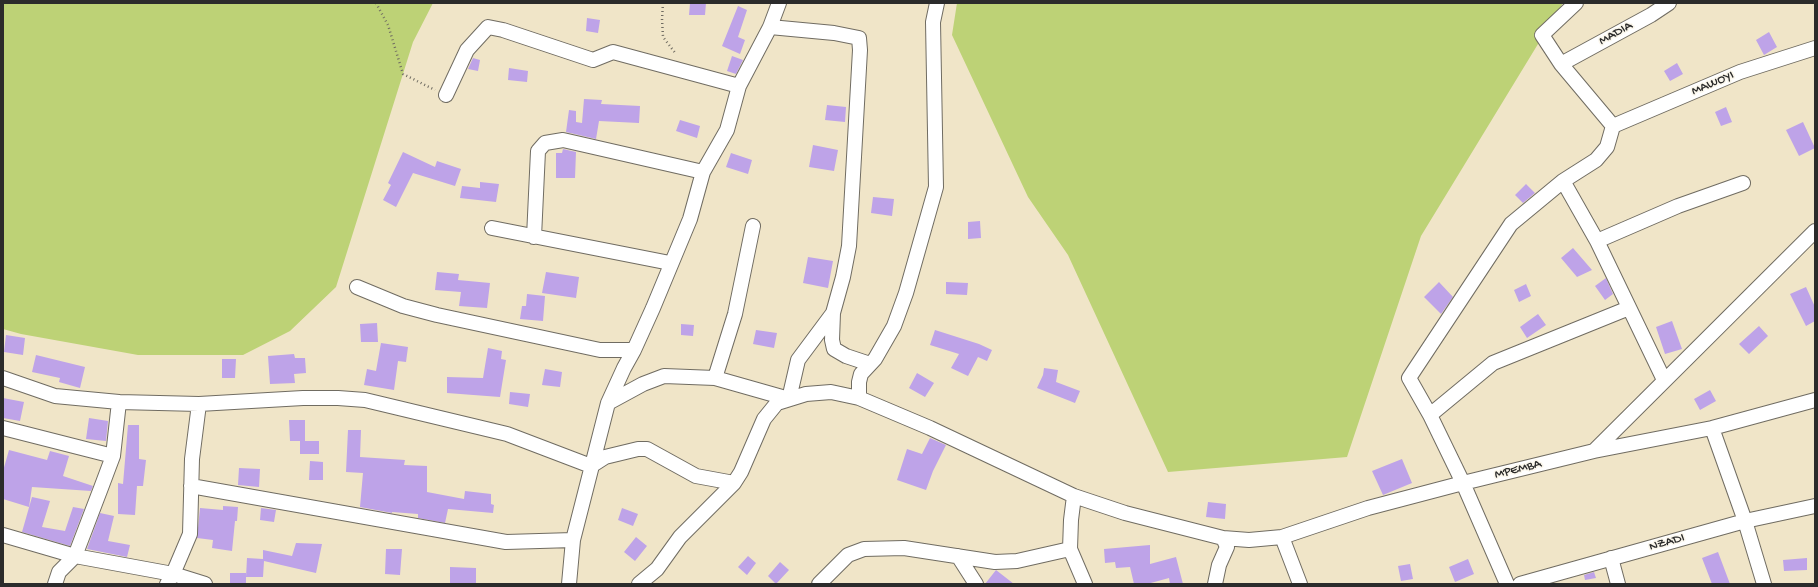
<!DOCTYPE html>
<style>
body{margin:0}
#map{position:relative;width:1818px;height:587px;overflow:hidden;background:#f0e5c8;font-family:"Gochi Hand",sans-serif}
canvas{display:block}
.frame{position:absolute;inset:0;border:4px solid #2b2b2b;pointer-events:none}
</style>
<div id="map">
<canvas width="1818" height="587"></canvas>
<div class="frame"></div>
</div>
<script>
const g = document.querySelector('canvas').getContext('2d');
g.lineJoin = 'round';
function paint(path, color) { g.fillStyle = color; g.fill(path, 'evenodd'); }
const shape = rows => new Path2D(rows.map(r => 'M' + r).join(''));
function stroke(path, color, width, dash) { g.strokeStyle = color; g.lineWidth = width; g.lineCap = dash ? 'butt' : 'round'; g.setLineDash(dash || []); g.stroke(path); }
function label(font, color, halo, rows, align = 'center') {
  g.font = font + ' "Gochi Hand",sans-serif'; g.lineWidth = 3; g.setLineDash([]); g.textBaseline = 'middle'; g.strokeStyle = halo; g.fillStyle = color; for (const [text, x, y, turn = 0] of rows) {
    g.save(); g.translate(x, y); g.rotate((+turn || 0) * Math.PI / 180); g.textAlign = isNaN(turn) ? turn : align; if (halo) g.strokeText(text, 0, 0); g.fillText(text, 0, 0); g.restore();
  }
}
paint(shape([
 [3,3,433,3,413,42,336,287,290,331,243,355,138,355,21,334,3,329],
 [957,3,1563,3,1421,236,1347,457,1168,472,1068,255,1028,197,952,35]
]), '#bdd276');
paint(shape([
 [690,3,706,3,705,15,689,15],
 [738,6,747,10,738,37,745,40,740,54,722,46],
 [587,18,600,20,598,33,586,31],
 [1769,32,1777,47,1764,55,1756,40],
 [732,56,743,60,736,74,727,71],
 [473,58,480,60,478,71,468,69],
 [1677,63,1683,74,1670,81,1664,71],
 [509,68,528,71,527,82,508,80],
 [584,99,602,100,601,104,640,106,639,123,599,121,596,139,566,132,569,110,576,111,576,122,582,123],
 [827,105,846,107,845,122,825,120],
 [1726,107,1732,122,1721,126,1715,112],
 [680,120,700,126,697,138,676,131],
 [1803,122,1815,148,1799,156,1786,130],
 [813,145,838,150,834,171,809,167],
 [563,149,576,152,575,178,556,178,556,153,562,153],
 [403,152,435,167,437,161,461,169,455,186,413,173,396,207,383,200,391,185,388,183],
 [731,153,752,160,748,174,726,167],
 [480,182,499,184,496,202,460,198,462,186,480,188],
 [1526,184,1535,193,1523,203,1515,195],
 [873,197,894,199,892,216,871,213],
 [980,221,981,238,968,239,968,222],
 [1573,248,1592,270,1577,277,1561,258],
 [808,257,833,261,828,288,803,283],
 [437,272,459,274,458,280,490,283,487,308,459,306,461,292,435,290],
 [546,272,579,277,576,298,542,293],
 [1606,278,1613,294,1605,300,1595,286],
 [946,282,968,283,967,295,946,294],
 [1439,282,1453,297,1441,314,1424,297],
 [1526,284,1531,296,1519,302,1514,290],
 [1806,287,1815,307,1815,321,1806,326,1790,294],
 [527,294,545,296,543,321,520,319,522,306,526,306],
 [1538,314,1546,325,1527,338,1520,327],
 [1672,321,1682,349,1665,354,1656,327],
 [377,323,378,342,361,342,360,324],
 [681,324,694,325,693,336,681,335],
 [1759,326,1768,336,1749,354,1739,344],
 [756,330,777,333,774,348,753,344],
 [935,330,979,344,992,350,987,361,978,357,968,376,951,368,959,354,930,345],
 [6,335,25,338,23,355,4,352],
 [381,343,408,347,406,362,398,361,394,390,364,385,367,369,376,371],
 [488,348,502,351,501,359,506,360,500,397,447,393,447,377,483,378],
 [294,354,295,358,305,358,306,373,294,374,295,383,270,384,268,356],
 [36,355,85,367,80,388,59,382,60,378,32,372],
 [222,359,236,359,235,378,222,378],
 [1044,368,1058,370,1056,382,1080,391,1075,403,1037,388,1043,375],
 [545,369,562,372,560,387,542,385],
 [917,373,934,383,925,397,909,388],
 [1710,390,1716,401,1700,410,1694,399],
 [510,392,530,394,528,407,509,404],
 [3,398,24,402,20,421,3,418],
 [89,418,108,421,106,441,86,439],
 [289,420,305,420,305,441,290,441],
 [128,425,139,425,139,459,146,460,143,486,137,486,135,515,118,514,118,483,123,484],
 [348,430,361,430,360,457,405,460,404,465,427,466,427,492,464,499,465,491,491,494,491,504,494,505,493,513,448,509,445,523,418,518,418,514,392,512,392,513,360,507,363,473,346,472],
 [930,438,946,445,933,471,926,490,897,480,907,449,922,454],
 [300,441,319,441,319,454,300,454],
 [9,450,47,460,50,451,69,456,63,476,93,486,91,491,32,487,29,507,3,499,3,471],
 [1402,459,1412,483,1383,495,1372,471],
 [310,461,323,462,323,480,309,480],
 [239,468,260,469,259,487,238,485],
 [32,497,50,501,42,527,65,531,73,507,84,509,70,546,22,532],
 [1208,502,1226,504,1225,519,1206,517],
 [223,506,238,507,237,521,235,521,232,551,212,548,213,540,197,538,200,508,223,510],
 [261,508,276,510,274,522,260,520],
 [622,508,638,514,633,526,618,520],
 [100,513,114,516,108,541,130,545,127,557,87,549],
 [636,537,647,546,635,561,624,552],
 [296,543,322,544,316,573,264,561,263,577,246,577,247,558,263,559,263,550,292,556],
 [1150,545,1150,564,1176,557,1183,584,1170,584,1169,578,1147,584,1134,584,1130,567,1116,568,1115,562,1105,563,1104,549],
 [386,549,402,549,400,575,385,574],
 [1718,552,1730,584,1712,584,1702,558],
 [748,556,756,563,747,575,738,567],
 [1807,558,1807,570,1784,571,1783,560],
 [1468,559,1474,574,1455,582,1449,567],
 [780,562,789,570,776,584,768,576],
 [1410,564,1413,579,1401,581,1398,566],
 [450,567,476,568,476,584,450,584],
 [996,570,1014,584,985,584],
 [1594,572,1596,578,1585,580,1584,575],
 [230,573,246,573,246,584,230,584]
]), '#bea3e8');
const minor = shape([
 [770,27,834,33,859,38,860,50,849,246,843,277,833,313,832,340,834,349,846,356,870,364],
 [1561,64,1651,15,1669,3],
 [446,95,467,50,488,27,503,30,593,60,613,52,739,86],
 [1613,126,1740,72,1815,48],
 [1563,181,1597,241,1664,380],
 [492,228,670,263],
 [534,237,538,151,545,143,563,140,703,172],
 [1597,241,1678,206,1743,183],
 [357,287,403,306,437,315,600,350,634,350],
 [3,378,55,396,119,402,199,404,303,398,338,398,365,400,507,434,591,466,605,457,638,449,647,449,696,476,734,483],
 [715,378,735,314,753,226],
 [859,398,859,382,861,374,875,359,894,326,906,293,936,187,933,22,937,3],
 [608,403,643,384,664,376,715,378,789,399,798,360,833,313],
 [1430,415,1493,363,1629,308],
 [3,428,113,456],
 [1712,428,1745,521,1764,584],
 [1594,451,1815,231],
 [191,486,506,542,573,540],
 [1074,496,1071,520,1070,549,1085,584],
 [3,535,75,556,173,574,205,584],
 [1282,537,1300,584],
 [958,556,976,584],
 [1611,558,1618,584],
 [55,584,59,572,75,556,101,488,113,456,119,402],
 [167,584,173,574,190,534,192,459,199,404],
 [569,584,573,540,608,403,624,368,634,350,653,308,690,219,703,172,727,130,739,86,770,27,779,3],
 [639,584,657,569,680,537,734,483,741,472,764,419,777,403,806,394,831,392,859,398,930,428,1074,496,1125,513,1223,538,1249,540,1282,537,1368,508,1463,483,1594,451,1712,428,1815,400],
 [819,584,848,555,864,549,904,548,995,562,1017,561,1070,549],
 [1215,584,1219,565,1227,547,1223,538],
 [1507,584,1463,483,1430,415,1409,378,1511,224,1563,181,1596,160,1607,147,1613,126,1561,64,1542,35,1576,3],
 [1520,584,1745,521,1815,506]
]);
stroke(minor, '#706c62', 16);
stroke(shape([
 [376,3,388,25,403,74,435,90],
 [663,3,662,19,663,37,676,54]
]), '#706c62', 2.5, [1, 3]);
stroke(minor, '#fff', 14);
label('13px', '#2b2b2b', '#fbf7ec', [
 ["MADIA",1616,34,-29],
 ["MAWOYI",1713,84,-23],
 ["MPEMBA",1518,470,-14],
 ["NZADI",1667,543,-16]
]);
</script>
